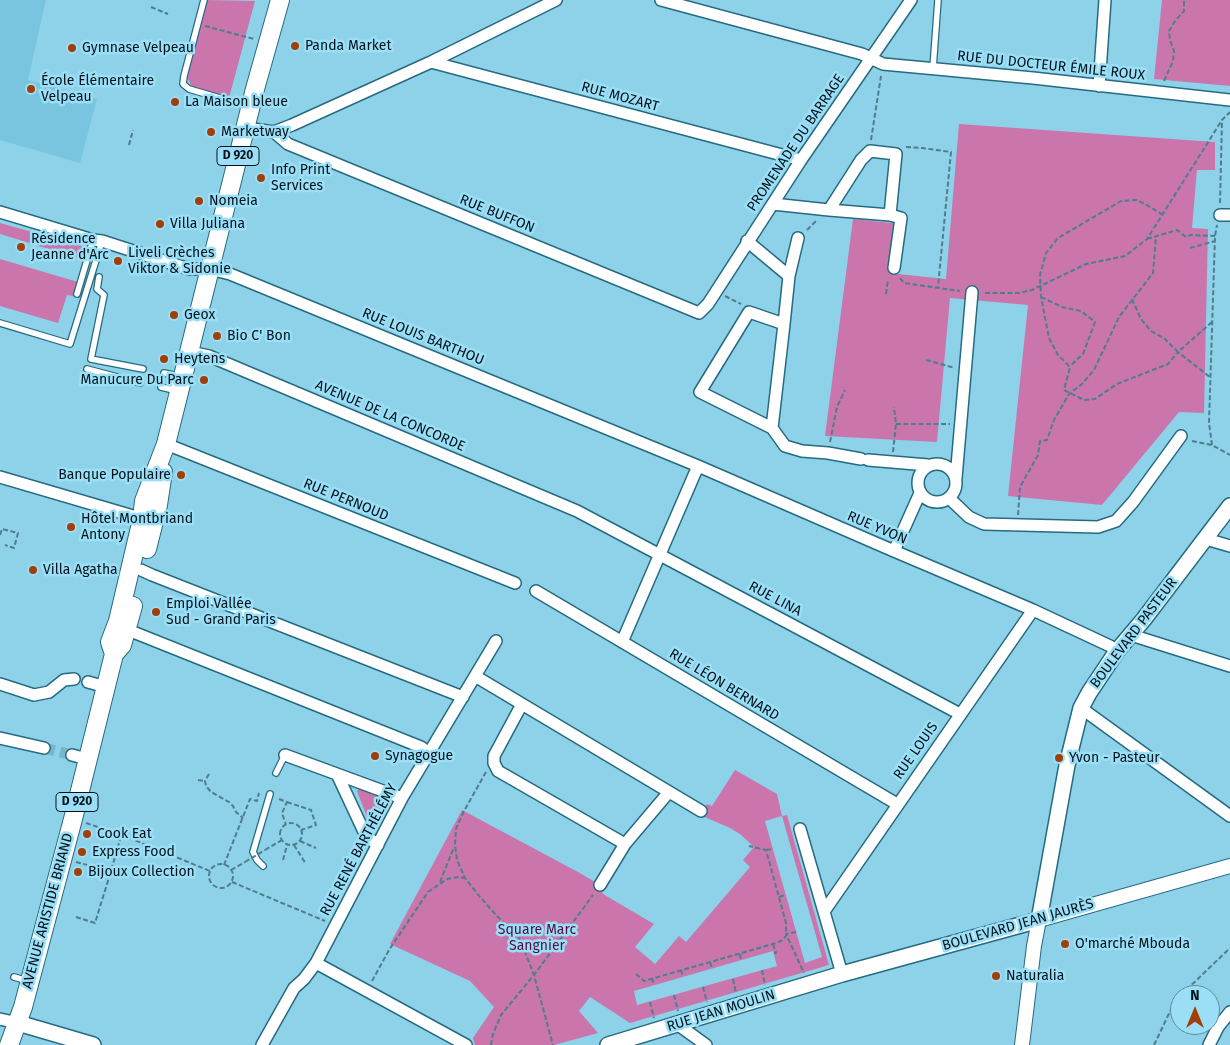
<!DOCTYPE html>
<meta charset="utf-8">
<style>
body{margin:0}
#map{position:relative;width:1230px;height:1045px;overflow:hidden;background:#8ed2ea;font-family:"Fira Sans",sans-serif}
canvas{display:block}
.north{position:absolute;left:1170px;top:985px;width:50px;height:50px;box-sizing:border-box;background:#9bdff7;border:1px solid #5d8d9f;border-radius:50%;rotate:0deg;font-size:14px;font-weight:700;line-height:20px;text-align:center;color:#00131c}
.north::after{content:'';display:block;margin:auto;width:18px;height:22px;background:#a23e09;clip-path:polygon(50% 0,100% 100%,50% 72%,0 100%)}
</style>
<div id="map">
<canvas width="1230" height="1045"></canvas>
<div class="north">N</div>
</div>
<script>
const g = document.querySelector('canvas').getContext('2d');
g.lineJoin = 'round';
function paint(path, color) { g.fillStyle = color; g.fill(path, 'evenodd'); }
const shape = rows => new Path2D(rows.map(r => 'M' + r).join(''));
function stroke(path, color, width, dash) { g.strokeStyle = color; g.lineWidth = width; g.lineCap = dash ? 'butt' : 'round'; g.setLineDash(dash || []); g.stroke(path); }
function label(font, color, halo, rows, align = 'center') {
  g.font = font + ' "Fira Sans",sans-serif'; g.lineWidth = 5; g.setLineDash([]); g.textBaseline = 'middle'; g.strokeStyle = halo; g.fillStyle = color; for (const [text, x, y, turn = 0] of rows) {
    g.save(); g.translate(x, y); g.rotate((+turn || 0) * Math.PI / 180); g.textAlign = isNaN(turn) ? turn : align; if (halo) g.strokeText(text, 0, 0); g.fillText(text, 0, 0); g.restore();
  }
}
paint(shape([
 [0,0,46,0,28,80,97,99,80,163,0,140]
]), '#79c5df');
paint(shape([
 [207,0,255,1,229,98,196,89,192,87,188,79,187,74],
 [1162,0,1230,0,1230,86,1154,79],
 [959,124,1215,142,1215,170,1197,170,1192,228,1208,229,1204,413,1179,412,1102,505,1008,496,1028,305,950,298,937,442,825,436,853,219,900,224,898,274,946,279],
 [0,223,89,248,85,260,0,234],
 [0,259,78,282,73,296,67,295,58,323,0,306],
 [735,770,777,794,782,816,787,815,829,965,630,1023,590,997,579,1011,598,1033,554,1045,475,1045,473,1038,494,1007,470,981,390,944,462,810,578,872,600,885,603,894,654,924,635,947,655,964,679,936,686,942,750,867,743,860,754,847,740,834,730,828,700,815,707,804,712,806],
 [782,816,822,957,805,963,765,821],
 [773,951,777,966,637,1005,634,991],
 [360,787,388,796,372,826,370,825,357,791]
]), '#ca76ac');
stroke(shape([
 [44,748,72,755]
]), '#79b5cb', 11, [11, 5.5]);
const service = shape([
 [204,0,184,76,183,84,189,89,247,106],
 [933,68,938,0],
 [99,277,97,289,104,295,91,359,143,369],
 [77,294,93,240],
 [0,323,70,344,102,241],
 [87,369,140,383],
 [164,373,182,377],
 [161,387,178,391],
 [276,773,285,755],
 [263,866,257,860,253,852,270,794],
 [14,977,28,981]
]);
const minor = shape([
 [661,0,862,54,883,64,1033,78,1230,100],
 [431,62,801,160],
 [1099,86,1105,0],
 [246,128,274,132,292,125,431,62,556,0],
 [274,132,288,144,699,313,708,304,801,160,911,0],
 [773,204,829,210,890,215,896,154,870,151,861,160,829,210],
 [0,212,93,240,102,241,189,269,210,269,230,274,698,466,894,551,1033,610,1110,646,1117,651],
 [890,215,901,218,894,268],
 [1220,215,1230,215],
 [747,241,789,276],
 [784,324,789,276,798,238],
 [190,352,209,356,577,511,960,714],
 [772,428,784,324,749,312,700,392,772,428,785,446,802,451,828,453,861,459],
 [166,444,515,583],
 [868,460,928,465],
 '918 483a19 19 0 1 1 38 0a19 19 0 1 1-38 0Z',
 [0,477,133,516,142,519,145,523],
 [956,478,972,292],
 [949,498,969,517,984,524,1098,527,1116,521,1133,502,1181,436],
 [1206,539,1230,546],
 [894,551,920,493],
 [141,570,152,575,463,697],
 [536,591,897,804],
 [123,625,128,630,421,747,429,754],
 [1131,635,1230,666],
 [622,642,698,466],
 [475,676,701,811],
 [88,682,106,687],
 [0,684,34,695,49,692,64,680,74,679],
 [522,704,494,756,494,763,498,771,625,844],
 [1081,708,1230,816],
 [0,738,44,748],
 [72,755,87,759],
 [285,755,402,798],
 [337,774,366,836,378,845],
 [800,829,842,974],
 [600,885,625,844,669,792],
 [825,910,1033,610],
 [316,963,466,1045],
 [0,1019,18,1023],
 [677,1024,706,1045],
 [262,1045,294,988,304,979,316,963,402,798,496,641],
 [1209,1045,1218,1027,1230,1012]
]);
const tertiary = shape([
 [1022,1045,1034,946,1039,920,1230,866]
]);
const secondary = shape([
 [18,1023,93,1045],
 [608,1045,842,974,1039,920,1067,765,1081,708,1089,693,1117,651,1144,619,1230,506]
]);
const primary = shape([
 [147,549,158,505,163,472],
 [114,654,110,642,118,621,142,519,144,501,166,444,255,89,280,0],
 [9,1045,23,1007,73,819,114,654,122,645,133,606]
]);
stroke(service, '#256b80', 8);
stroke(minor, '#256b80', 14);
stroke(tertiary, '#256b80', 16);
stroke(secondary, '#256b80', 18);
stroke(primary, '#256b80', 20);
stroke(shape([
 [151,7,168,14],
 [205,26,254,39],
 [1164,81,1173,61,1174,51,1170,40,1169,31,1175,21,1184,11,1184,0],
 [871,140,881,76],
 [129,145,133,130],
 [906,147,922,148,951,152,938,287],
 [1220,203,1222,120],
 [1163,215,1152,208,1137,200,1121,201,1058,238,1046,253,1040,275,1041,297,1049,338,1058,355,1070,367,1064,390,1084,400,1095,399,1117,384,1168,364,1178,352,1211,378],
 [807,230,816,221],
 [1147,239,1177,230,1186,237,1191,235,1215,236],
 [1190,248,1215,241],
 [900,278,904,283,960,291],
 [985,293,1019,293,1032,290,1086,264,1125,256,1147,239,1222,120,1230,112],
 [886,294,888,279],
 [725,296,741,304],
 [1041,297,1062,307,1081,311,1095,322,1083,354,1070,366],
 [1132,299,1141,319,1151,331,1165,339,1178,352,1212,322],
 [926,360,955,368],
 [896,424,950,424],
 [1192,441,1212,445,1230,455],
 [830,442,837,407,845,390],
 [1212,445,1209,423,1215,236,1217,225],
 [893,452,896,424,894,407],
 [1018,515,1020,487,1038,455,1040,441,1047,440,1054,420,1069,394,1082,384,1094,370,1119,317,1153,273,1156,237],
 [0,535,2,529,18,533,14,548,5,545],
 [486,772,464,811,456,829,455,845,457,860,465,878,480,897,498,917,518,936,522,944,534,975,553,1045],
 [209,774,205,781,206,786,211,792,229,802,233,806,236,812,243,818],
 [198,780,205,781],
 [279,799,287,802,282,813,286,825],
 [287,802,311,810,316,825,301,830],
 [86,823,122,835,210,871],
 '280 834a11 11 0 1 1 22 0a11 11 0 1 1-22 0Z',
 [300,841,316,848],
 [294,845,306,864],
 [265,850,282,840],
 [766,850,772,849],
 [283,860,287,845],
 [76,862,111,871,121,836],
 '209 876a12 12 0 1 1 24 0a12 12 0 1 1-24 0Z',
 [224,865,250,799,257,801,259,793],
 [231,870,245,862],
 [232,882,325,921],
 [440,882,454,847],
 [779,897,785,895],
 [76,917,95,923,111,871],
 [796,932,786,934,804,973],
 [773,944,776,953,774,953],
 [740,954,741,960],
 [710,962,712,968],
 [681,970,683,977],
 [762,970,765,985],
 [636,974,644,981,773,944,781,941,786,936,786,923,766,850,749,846],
 [652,978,654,985],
 [733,979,736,993],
 [372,981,389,950,428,892,447,879,458,877,465,878],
 [703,987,707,1002],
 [674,995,678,1011],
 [1181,995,1230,948],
 [650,1002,654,1018],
 [491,1045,493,1034,501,1015,534,975,593,895],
 [1154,1045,1175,1001,1180,996]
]), '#4f7d8e', 2, [5, 2.5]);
stroke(service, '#fff', 5.5);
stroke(minor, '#fff', 11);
stroke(tertiary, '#fff', 14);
stroke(secondary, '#fff', 15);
stroke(primary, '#fff', 18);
stroke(shape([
 [245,862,265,850]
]), '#4f7d8e', 2, [5, 2.5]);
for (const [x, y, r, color] of [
 [295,46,5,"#a23e09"],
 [72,48,5,"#a23e09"],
 [31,89,5,"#a23e09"],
 [175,102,5,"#a23e09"],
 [211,132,5,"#a23e09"],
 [261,178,5,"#a23e09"],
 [199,201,5,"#a23e09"],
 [160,224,5,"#a23e09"],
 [21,247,5,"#a23e09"],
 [118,261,5,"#a23e09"],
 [174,315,5,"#a23e09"],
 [217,336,5,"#a23e09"],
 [164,359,5,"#a23e09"],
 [204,380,5,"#a23e09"],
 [181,475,5,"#a23e09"],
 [71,527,5,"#a23e09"],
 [33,570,5,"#a23e09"],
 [156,612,5,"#a23e09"],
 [375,756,5,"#a23e09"],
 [1059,758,5,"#a23e09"],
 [87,834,5,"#a23e09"],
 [82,852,5,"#a23e09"],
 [78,872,5,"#a23e09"],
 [1065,944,5,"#a23e09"],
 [996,976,5,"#a23e09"]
]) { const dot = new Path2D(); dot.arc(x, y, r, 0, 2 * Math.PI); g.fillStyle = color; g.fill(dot); stroke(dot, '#9bdff7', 2); }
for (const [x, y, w] of [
 [238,156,42],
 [77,802,42]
]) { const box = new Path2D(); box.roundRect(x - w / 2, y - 9.5, w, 19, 4); g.fillStyle = '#9bdff7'; g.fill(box); stroke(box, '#00131c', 1); }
label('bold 12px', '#00131c', null, [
 ["D 920",238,156],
 ["D 920",77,802]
]);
label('14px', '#00131c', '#9bdff7', [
 ["Panda Market",305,46],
 ["Gymnase Velpeau",82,48],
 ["École Élémentaire",41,81],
 ["Velpeau",41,97],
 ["La Maison bleue",185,102],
 ["Marketway",221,132],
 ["Info Print",271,170],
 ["Services",271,186],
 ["Nomeia",209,201],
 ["Villa Juliana",170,224],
 ["Résidence",31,239],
 ["Jeanne d'Arc",31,255],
 ["Liveli Crèches",128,253],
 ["Viktor & Sidonie",128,269],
 ["Geox",184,315],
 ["Bio C' Bon",227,336],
 ["Heytens",174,359],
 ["Manucure Du Parc",194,380,"right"],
 ["Banque Populaire",171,475,"right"],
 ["Hôtel Montbriand",81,519],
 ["Antony",81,535],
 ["Villa Agatha",43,570],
 ["Emploi Vallée",166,604],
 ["Sud - Grand Paris",166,620],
 ["Synagogue",385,756],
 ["Yvon - Pasteur",1069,758],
 ["Cook Eat",97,834],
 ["Express Food",92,852],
 ["Bijoux Collection",88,872],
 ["O'marché Mbouda",1075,944],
 ["Naturalia",1006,976]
], 'left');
label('14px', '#00131c', '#9bdff7', [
 ["RUE DU DOCTEUR ÉMILE ROUX",1051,66,6],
 ["RUE MOZART",620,97,15],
 ["PROMENADE DU BARRAGE",796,143,-56],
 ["RUE BUFFON",497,214,22],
 ["RUE LOUIS BARTHOU",423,337,22],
 ["AVENUE DE LA CONCORDE",390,416,23],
 ["RUE PERNOUD",346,500,22],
 ["RUE YVON",877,528,23],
 ["RUE LINA",775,599,28],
 ["BOULEVARD PASTEUR",1134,633,-53],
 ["RUE LÉON BERNARD",724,685,31],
 ["RUE LOUIS",916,751,-55],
 ["RUE RENÉ BARTHÉLÉMY",359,850,-62],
 ["AVENUE ARISTIDE BRIAND",48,911,-75],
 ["BOULEVARD JEAN JAURÈS",1018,925,-16],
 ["RUE JEAN MOULIN",721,1011,-17]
]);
label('14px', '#550b41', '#9bdff7', [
 ["Square Marc",537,930],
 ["Sangnier",537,946]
]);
</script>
